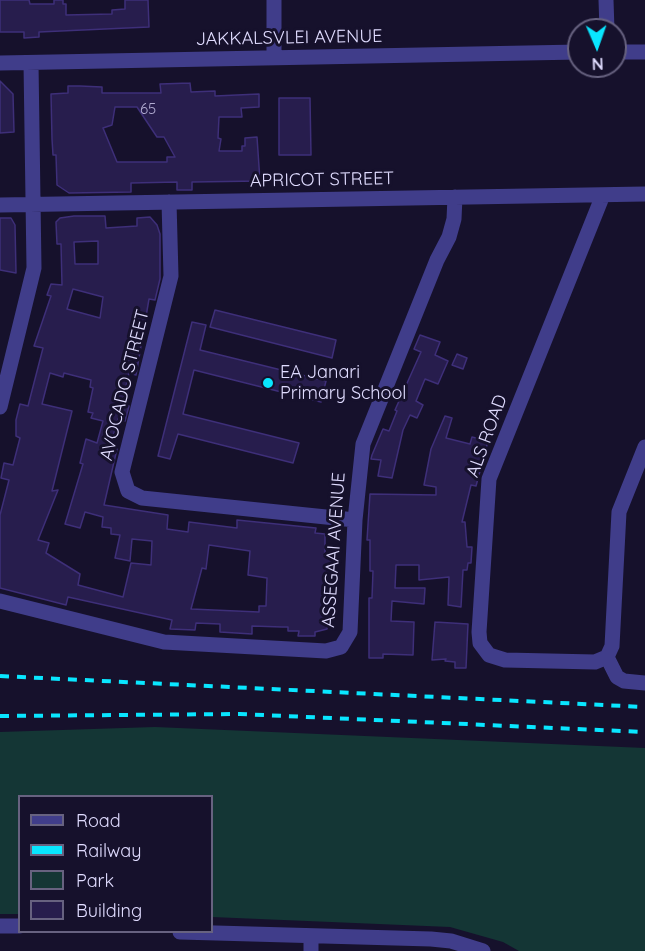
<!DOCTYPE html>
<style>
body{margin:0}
#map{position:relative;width:645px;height:951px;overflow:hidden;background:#16112c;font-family:Quicksand,sans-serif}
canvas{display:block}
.legend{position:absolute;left:18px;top:795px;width:195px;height:138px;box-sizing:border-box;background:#16112c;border:2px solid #676280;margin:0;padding:8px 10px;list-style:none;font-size:18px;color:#e0dcff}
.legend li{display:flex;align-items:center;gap:12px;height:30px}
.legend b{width:30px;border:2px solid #676280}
.north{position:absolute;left:567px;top:18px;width:60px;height:60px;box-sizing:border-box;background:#16112c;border:2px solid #676280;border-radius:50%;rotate:178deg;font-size:16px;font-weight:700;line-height:24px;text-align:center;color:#e0dcff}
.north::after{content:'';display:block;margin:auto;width:21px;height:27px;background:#09e6ff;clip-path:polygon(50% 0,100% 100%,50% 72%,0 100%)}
</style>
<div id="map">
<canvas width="645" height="951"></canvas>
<ul class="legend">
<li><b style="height:8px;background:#403d8a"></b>Road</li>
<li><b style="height:8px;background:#09e6ff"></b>Railway</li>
<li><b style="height:16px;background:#143635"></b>Park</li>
<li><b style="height:16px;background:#271d4d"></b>Building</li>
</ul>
<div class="north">N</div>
</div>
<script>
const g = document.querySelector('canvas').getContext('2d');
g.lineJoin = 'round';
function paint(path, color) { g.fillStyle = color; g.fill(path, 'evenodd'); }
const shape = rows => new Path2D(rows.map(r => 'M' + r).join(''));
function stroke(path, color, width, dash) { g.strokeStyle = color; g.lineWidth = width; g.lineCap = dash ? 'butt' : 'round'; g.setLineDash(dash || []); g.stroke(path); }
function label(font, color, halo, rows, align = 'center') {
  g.font = font + ' Quicksand,sans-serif'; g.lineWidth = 6; g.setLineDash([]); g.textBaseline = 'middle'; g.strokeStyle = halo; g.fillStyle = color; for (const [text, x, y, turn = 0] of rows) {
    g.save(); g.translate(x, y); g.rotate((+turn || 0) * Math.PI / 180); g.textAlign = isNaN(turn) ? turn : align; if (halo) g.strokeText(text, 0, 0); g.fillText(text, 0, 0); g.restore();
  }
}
paint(shape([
 [155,727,645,748,645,951,519,951,503,942,450,927,212,917,212,796,20,796,19,914,0,914,0,732]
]), '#143635');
const building = shape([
 [0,0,29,0,30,4,54,4,54,0,63,0,63,4,66,4,66,15,112,14,112,10,125,9,125,0,148,0,149,27,39,32,39,37,24,38,24,32,0,32,0,0],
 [0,81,13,94,14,132,0,133,0,81],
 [190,83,191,92,215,91,215,96,259,94,259,107,241,108,242,117,219,117,218,138,221,139,219,151,242,151,242,146,245,146,245,138,257,137,260,181,192,182,192,190,177,190,177,182,131,183,131,192,69,193,57,185,56,155,53,155,52,139,51,94,68,93,68,86,80,86,102,87,102,93,161,93,160,84,190,83],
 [115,107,137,107,157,137,164,137,175,157,167,157,167,162,117,162,103,128,112,125,115,107],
 [279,98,310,98,311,155,279,155,279,98],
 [74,216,105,216,106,228,137,226,137,218,150,217,157,225,160,234,160,279,155,300,149,299,136,375,129,373,122,404,129,406,125,421,118,419,110,447,117,449,104,505,168,515,167,529,188,532,189,522,237,528,237,520,316,528,315,533,325,534,325,557,336,557,335,583,332,583,327,629,315,632,315,636,298,636,299,631,288,631,288,627,282,627,252,626,252,634,220,632,220,624,196,623,195,630,170,629,172,620,68,597,66,605,0,588,0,515,9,480,1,478,4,463,13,465,20,438,16,436,16,420,20,404,28,406,43,348,34,346,51,296,47,295,51,284,62,285,61,244,57,244,56,222,60,218,74,216],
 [98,241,98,264,75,264,74,242,98,241],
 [73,289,103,297,100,318,67,309,73,289],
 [50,373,63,377,64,373,91,380,90,387,93,388,88,412,93,413,91,418,103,421,97,443,86,439,80,463,83,464,65,524,80,528,85,512,103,517,102,527,111,528,111,534,120,535,115,558,130,561,132,539,152,541,151,565,131,563,123,597,78,585,80,574,46,553,49,543,38,540,58,490,52,491,72,411,42,404,50,373],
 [209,545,250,551,248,575,267,578,266,606,259,606,259,612,191,609,202,568,206,569,209,545],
 [0,218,11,218,15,225,16,273,0,270,0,218],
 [215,310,336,340,332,358,210,327,215,310],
 [192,322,206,325,200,350,326,381,321,402,194,370,183,414,299,443,293,463,178,434,170,459,158,456,192,322],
 [420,335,440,342,435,355,448,361,438,384,425,379,416,401,423,405,417,418,410,415,403,430,392,478,378,476,381,460,371,459,372,455,383,429,389,431,397,411,395,410,421,352,414,349,420,335],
 [457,354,467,358,463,369,452,365,457,354],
 [445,416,452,418,446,438,470,444,472,437,488,441,476,486,471,485,462,522,465,522,467,547,472,547,471,563,468,563,467,570,463,570,461,607,448,605,449,577,419,580,419,565,396,565,395,588,425,588,424,604,392,601,391,621,414,622,413,655,383,654,383,658,369,658,369,598,372,598,373,571,370,571,370,540,367,540,370,494,436,495,436,487,424,485,431,449,445,416],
 [435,622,468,624,466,668,455,668,455,662,445,661,446,659,432,660,435,622]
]);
paint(building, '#271d4d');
stroke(building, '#3e2f79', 1.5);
stroke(shape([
 [274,0,274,58],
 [606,0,607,30],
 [615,52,645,52],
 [0,63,579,52],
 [603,195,489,479,479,632,480,643,489,655,505,660,595,662,607,657,612,646,619,512,645,447],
 [169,202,171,276,122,472,128,491,142,498,355,520],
 [0,205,645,194],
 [0,407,34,268,31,63],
 [0,601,164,642,326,651,341,647,350,632,355,520,363,444,437,260,449,237,454,219,455,197],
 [607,657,617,677,624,681,645,683],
 [0,926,20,926],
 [180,932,431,939,451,941,483,951],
 [311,951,311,936]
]), '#403d8a', 15);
stroke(shape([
 [0,676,645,707],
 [0,716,240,714,645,732]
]), '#09e6ff', 4, [9, 8]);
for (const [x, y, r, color] of [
 [268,383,6,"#09e6ff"]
]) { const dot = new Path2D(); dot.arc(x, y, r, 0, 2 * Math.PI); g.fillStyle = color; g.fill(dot); stroke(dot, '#16112c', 2); }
label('15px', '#b2acd2', null, [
 ["65",148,109]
]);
label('18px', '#e0dcff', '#16112c', [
 ["JAKKALSVLEI AVENUE",289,38,-1],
 ["APRICOT STREET",322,180,-1],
 ["AVOCADO STREET",125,385,-76],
 ["ALS ROAD",487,436,-70],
 ["ASSEGAAI AVENUE",334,550,-86]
]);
label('18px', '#e0dcff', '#16112c', [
 ["EA Janari",280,373],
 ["Primary School",280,394]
], 'left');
</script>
